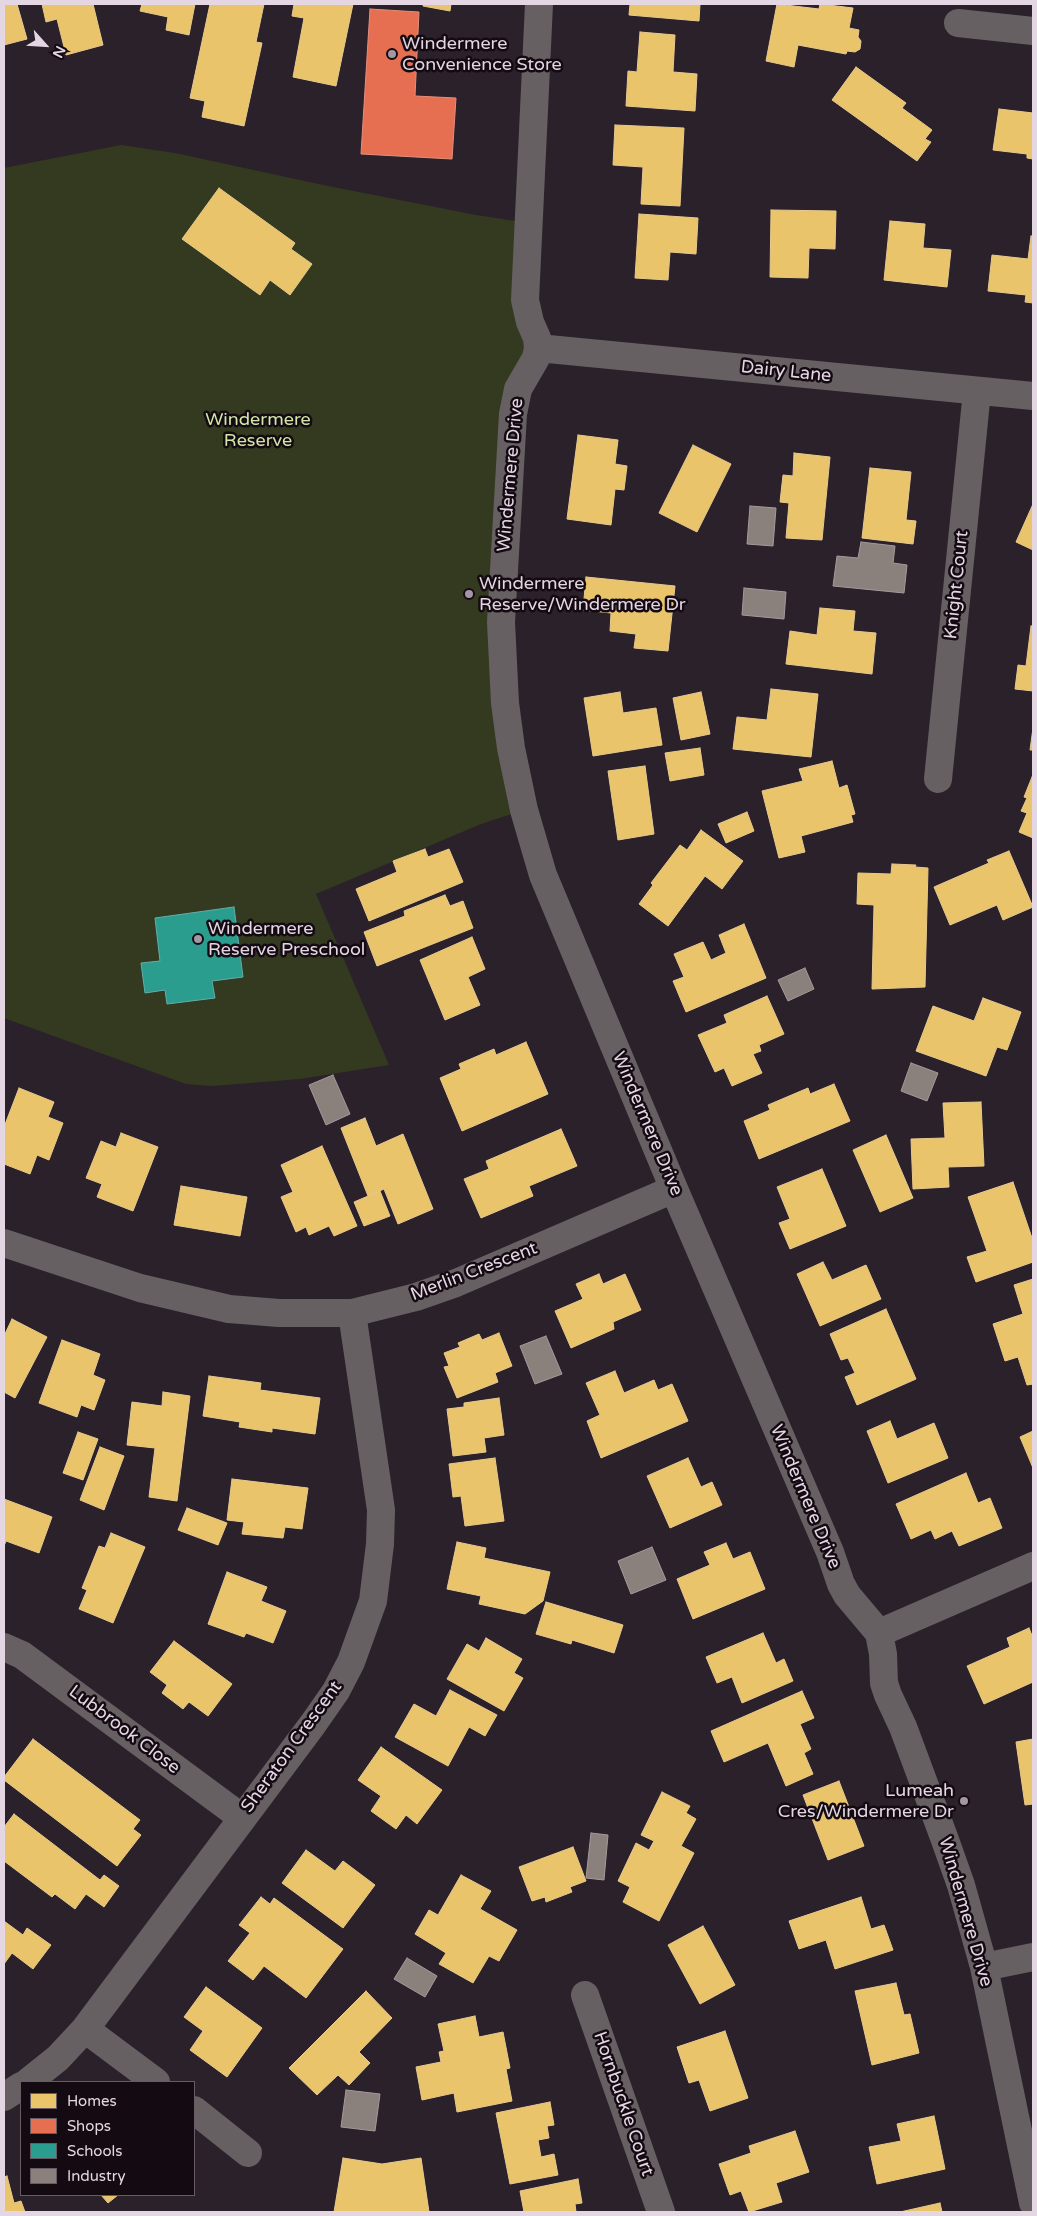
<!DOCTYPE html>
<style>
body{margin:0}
#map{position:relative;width:1037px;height:2216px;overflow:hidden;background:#2b212b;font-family:"Varela Round",sans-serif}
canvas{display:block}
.frame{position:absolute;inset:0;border:5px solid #e4d6e3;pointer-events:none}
.legend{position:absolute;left:20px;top:2081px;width:175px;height:115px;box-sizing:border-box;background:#130a12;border:1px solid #675c66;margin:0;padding:6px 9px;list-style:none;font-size:15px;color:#e4d6e3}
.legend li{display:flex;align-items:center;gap:10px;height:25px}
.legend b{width:25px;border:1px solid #675c66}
.north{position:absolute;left:20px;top:20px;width:50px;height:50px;-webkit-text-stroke:4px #130a12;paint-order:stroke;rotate:116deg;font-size:14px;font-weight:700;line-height:20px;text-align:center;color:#e4d6e3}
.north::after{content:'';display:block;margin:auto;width:18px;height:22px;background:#e4d6e3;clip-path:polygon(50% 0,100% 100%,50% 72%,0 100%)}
</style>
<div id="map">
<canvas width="1037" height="2216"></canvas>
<div class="frame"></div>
<ul class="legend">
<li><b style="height:14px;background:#e9c46a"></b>Homes</li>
<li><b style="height:14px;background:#e76f51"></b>Shops</li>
<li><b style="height:14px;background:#2a9d8f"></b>Schools</li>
<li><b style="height:14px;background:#8a817c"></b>Industry</li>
</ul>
<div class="north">N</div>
</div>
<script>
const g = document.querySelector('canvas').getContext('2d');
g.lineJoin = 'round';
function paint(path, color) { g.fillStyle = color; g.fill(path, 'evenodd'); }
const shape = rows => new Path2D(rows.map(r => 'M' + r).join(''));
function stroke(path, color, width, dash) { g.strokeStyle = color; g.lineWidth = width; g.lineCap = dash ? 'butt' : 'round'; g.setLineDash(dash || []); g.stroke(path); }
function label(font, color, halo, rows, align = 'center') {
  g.font = font + ' "Varela Round",sans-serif'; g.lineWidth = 5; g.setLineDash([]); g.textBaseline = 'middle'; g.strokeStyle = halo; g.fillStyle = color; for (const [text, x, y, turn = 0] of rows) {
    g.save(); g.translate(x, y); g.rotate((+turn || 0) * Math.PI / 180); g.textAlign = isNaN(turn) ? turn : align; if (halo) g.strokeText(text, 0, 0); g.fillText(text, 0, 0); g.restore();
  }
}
paint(shape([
 [121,145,175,153,323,185,476,215,528,223,530,322,506,517,524,810,481,824,316,894,389,1065,300,1079,212,1086,186,1084,4,1018,4,168]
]), '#343a1f');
const homes = shape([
 [4,4,17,4,27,39,4,45,4,4],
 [42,4,93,4,103,45,66,55,57,19,46,22,42,4],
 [142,4,195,4,189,35,166,30,168,17,140,11,142,4],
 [210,4,264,4,256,42,262,43,244,126,202,117,205,101,190,98,210,4],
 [294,4,353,4,336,86,293,77,304,18,292,16,294,4],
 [423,4,451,4,450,11,423,6,423,4],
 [630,4,700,4,699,21,629,15,630,4],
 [777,4,819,9,820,4,853,8,849,28,859,30,858,37,861,41,860,49,855,52,847,51,846,54,798,45,794,67,766,61,777,4],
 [640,32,675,35,673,72,697,74,695,111,626,106,628,71,637,72,640,32],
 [856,67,906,103,902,108,932,130,925,139,931,142,917,161,832,100,856,67],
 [999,109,1033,113,1033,159,1027,158,1027,154,993,150,999,109],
 [615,125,684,128,680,206,641,204,643,167,613,165,615,125],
 [219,188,295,243,291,249,312,264,290,295,270,280,260,295,182,239,219,188],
 [771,210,836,211,835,249,809,248,808,278,770,277,771,210],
 [639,214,698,218,696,254,670,252,668,280,635,278,639,214],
 [890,221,925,224,923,248,951,250,947,287,884,280,890,221],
 [1031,236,1033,236,1033,303,1025,302,1026,295,988,291,992,255,1028,259,1031,236],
 [578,435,618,440,615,464,627,466,624,490,615,489,611,525,567,519,578,435],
 [693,445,731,464,697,532,659,513,693,445],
 [794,453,830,457,822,540,786,538,789,503,780,502,783,475,793,476,794,453],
 [870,468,911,472,906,520,916,521,913,544,862,538,870,468],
 [1033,504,1033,550,1016,542,1033,504],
 [586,577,675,586,668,651,634,648,636,634,610,631,611,613,583,610,586,577],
 [820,608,855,611,853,631,876,633,872,674,786,664,790,631,817,635,820,608],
 [1031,626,1033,626,1033,691,1015,689,1018,665,1026,666,1031,626],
 [771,689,818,694,811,757,733,749,737,717,767,720,771,689],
 [620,692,623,713,656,708,662,745,593,756,584,698,620,692],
 [701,692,710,734,681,740,673,698,701,692],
 [1033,728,1033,750,1030,750,1033,728],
 [700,748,704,775,670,781,665,753,700,748],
 [832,761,839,788,847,785,855,814,851,815,853,822,801,836,805,852,779,858,762,791,803,781,799,769,832,761],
 [645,766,654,834,618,840,608,771,645,766],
 [1032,777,1033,778,1033,838,1019,832,1027,813,1021,811,1027,798,1024,797,1032,777],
 [747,812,754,831,726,843,718,824,747,812],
 [701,830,743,861,722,889,705,876,668,926,639,904,653,885,651,883,680,845,687,850,701,830],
 [425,849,428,857,449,849,463,882,369,921,356,889,397,872,393,861,425,849],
 [1009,851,1033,907,1003,920,997,905,950,925,934,887,989,863,987,860,1009,851],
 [892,864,916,865,915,867,928,868,925,987,872,989,874,905,857,904,858,873,891,874,892,864],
 [445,895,450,906,463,901,473,928,377,966,364,932,405,916,404,911,445,895],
 [744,924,766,978,686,1012,673,981,684,977,674,954,703,942,711,960,726,953,719,935,744,924],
 [472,937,485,969,468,977,480,1005,445,1020,420,960,472,937],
 [767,996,784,1034,759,1045,761,1051,753,1054,762,1073,732,1086,724,1068,715,1072,698,1035,727,1023,724,1015,767,996],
 [983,998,1021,1012,1007,1050,997,1047,986,1076,916,1051,933,1006,974,1021,983,998],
 [526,1042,548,1094,462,1131,440,1078,461,1069,459,1064,494,1049,496,1055,526,1042],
 [834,1084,850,1121,759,1159,744,1121,770,1110,768,1105,808,1088,810,1094,834,1084],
 [19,1088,54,1102,48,1117,63,1123,49,1160,37,1155,30,1174,4,1164,4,1127,19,1088],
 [981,1102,984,1166,948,1167,949,1187,913,1189,911,1139,945,1138,943,1103,981,1102],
 [365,1118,376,1146,403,1134,433,1209,398,1224,384,1189,368,1196,341,1128,365,1118],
 [561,1129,577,1166,529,1186,533,1196,481,1218,464,1179,489,1169,486,1161,561,1129],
 [121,1133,158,1147,133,1211,97,1197,102,1184,86,1178,101,1141,116,1147,121,1133],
 [886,1135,913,1198,880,1212,853,1150,886,1135],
 [322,1146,357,1226,334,1236,329,1226,309,1235,306,1227,296,1232,281,1197,293,1192,281,1165,322,1146],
 [822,1169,846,1226,790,1249,779,1223,790,1219,777,1187,822,1169],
 [1013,1182,1033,1241,1033,1262,976,1282,967,1257,987,1251,968,1197,1013,1182],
 [181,1186,247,1197,240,1236,174,1225,181,1186],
 [380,1191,390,1216,364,1226,354,1202,380,1191],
 [823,1262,832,1280,866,1265,881,1299,820,1326,797,1274,823,1262],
 [599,1274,603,1284,625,1274,641,1310,613,1322,614,1329,571,1348,555,1311,583,1299,576,1284,599,1274],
 [1033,1279,1033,1384,1027,1385,1018,1357,1005,1361,993,1324,1023,1314,1014,1285,1033,1279],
 [886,1309,916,1379,857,1405,845,1377,855,1373,848,1358,841,1360,830,1334,886,1309],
 [12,1319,47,1337,15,1398,4,1392,4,1336,12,1319],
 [499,1333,512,1366,495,1373,498,1382,457,1398,444,1367,449,1366,444,1353,460,1347,458,1343,479,1334,482,1340,499,1333],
 [62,1340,100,1354,93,1375,105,1380,94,1410,81,1405,77,1417,39,1403,62,1340],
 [615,1371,624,1393,654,1380,658,1390,672,1384,688,1421,601,1458,587,1421,600,1415,586,1383,615,1371],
 [209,1376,261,1383,260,1390,320,1398,315,1434,272,1428,272,1432,239,1427,240,1422,203,1416,209,1376],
 [163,1392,190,1396,177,1501,149,1497,155,1448,127,1445,132,1402,162,1406,163,1392],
 [499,1398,504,1435,484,1438,486,1452,453,1456,447,1409,464,1407,464,1403,499,1398],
 [890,1421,897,1439,934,1423,948,1458,888,1483,867,1431,890,1421],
 [1033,1431,1033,1468,1020,1437,1033,1431],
 [78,1432,98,1439,83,1480,63,1473,78,1432],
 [100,1447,124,1456,104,1510,80,1500,100,1447],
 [495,1458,504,1521,465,1526,461,1496,453,1497,449,1464,495,1458],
 [688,1458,701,1487,712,1482,722,1505,670,1528,647,1476,688,1458],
 [966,1473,978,1503,990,1498,1002,1528,959,1546,952,1531,935,1539,931,1530,911,1539,896,1504,966,1473],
 [232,1479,308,1488,302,1529,285,1527,283,1538,242,1534,244,1522,227,1520,232,1479],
 [4,1499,52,1517,39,1553,6,1541,4,1546,4,1499],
 [187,1508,227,1523,218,1545,178,1530,187,1508],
 [111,1533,145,1547,113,1623,79,1609,87,1590,82,1588,99,1546,105,1548,111,1533],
 [457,1542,486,1548,484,1558,550,1572,543,1601,525,1614,479,1604,481,1596,447,1589,457,1542],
 [726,1543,733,1559,750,1552,765,1589,693,1619,677,1579,710,1565,704,1552,726,1543],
 [227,1572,267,1587,261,1601,286,1611,273,1643,246,1633,244,1637,208,1624,227,1572],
 [546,1602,623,1625,614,1653,572,1640,571,1644,536,1634,546,1602],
 [1029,1628,1033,1638,1033,1682,984,1704,967,1666,1010,1647,1007,1638,1029,1628],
 [763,1633,776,1663,784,1659,793,1681,742,1703,732,1677,717,1683,706,1657,763,1633],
 [486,1638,522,1659,514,1673,523,1678,504,1711,447,1679,467,1644,479,1651,486,1638],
 [174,1641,232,1684,208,1716,189,1702,183,1709,162,1693,167,1685,150,1672,174,1641],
 [450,1690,497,1715,485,1736,469,1727,448,1766,395,1737,414,1704,436,1716,450,1690],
 [802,1691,814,1718,800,1724,811,1749,804,1753,813,1774,786,1786,768,1743,724,1762,711,1731,802,1691],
 [33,1739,140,1820,133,1829,141,1835,117,1866,4,1780,4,1777,33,1739],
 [1033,1739,1033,1804,1025,1805,1016,1742,1033,1739],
 [381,1747,442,1790,417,1824,406,1815,396,1829,371,1811,381,1796,358,1780,381,1747],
 [839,1781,864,1846,828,1860,803,1795,839,1781],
 [662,1792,690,1806,686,1813,696,1819,681,1846,694,1853,659,1921,623,1902,630,1887,618,1881,636,1843,649,1850,654,1841,641,1835,662,1792],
 [14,1814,100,1880,104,1875,119,1886,104,1907,86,1894,75,1909,55,1894,52,1897,4,1861,4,1827,14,1814],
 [573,1847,586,1881,570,1887,572,1892,546,1902,545,1897,532,1901,519,1867,573,1847],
 [306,1850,335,1871,343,1861,375,1885,343,1928,282,1883,306,1850],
 [461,1875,491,1891,480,1909,517,1930,499,1961,489,1956,473,1983,439,1964,446,1953,415,1934,429,1910,438,1915,461,1875],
 [261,1897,270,1904,274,1898,343,1949,306,1998,264,1966,253,1980,228,1961,250,1933,239,1925,261,1897],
 [861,1897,871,1929,884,1925,893,1950,835,1969,826,1940,799,1949,789,1921,861,1897],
 [4,1921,23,1935,27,1928,51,1945,33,1969,12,1953,4,1964,4,1921],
 [703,1926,735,1985,700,2004,668,1945,703,1926],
 [896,1983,904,2015,910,2014,919,2053,872,2065,855,1991,896,1983],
 [206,1987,262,2028,227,2077,190,2050,203,2031,184,2017,206,1987],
 [366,1991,392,2018,359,2052,370,2063,349,2085,338,2075,317,2095,289,2068,366,1991],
 [475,2016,479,2037,503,2032,510,2068,506,2069,512,2101,457,2112,454,2093,422,2100,416,2067,441,2062,439,2052,444,2051,438,2024,475,2016],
 [725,2031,748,2098,710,2111,699,2080,689,2083,677,2047,725,2031],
 [550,2102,554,2125,547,2126,549,2138,538,2140,541,2157,554,2154,558,2175,510,2184,496,2113,550,2102],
 [934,2116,945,2169,877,2184,869,2147,901,2141,897,2124,934,2116],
 [795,2131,809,2172,776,2183,782,2202,749,2212,741,2191,730,2195,719,2164,751,2153,749,2146,795,2131],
 [343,2158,382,2164,421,2158,429,2212,334,2212,343,2158],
 [7,2176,14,2203,21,2201,25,2212,4,2212,4,2177,7,2176],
 [578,2179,582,2203,575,2204,576,2212,524,2212,520,2191,578,2179],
 [101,2195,118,2195,108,2203,101,2195],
 [940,2203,942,2212,900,2212,940,2203]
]);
paint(homes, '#e9c46a');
stroke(homes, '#e8c98e', 1);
const shops = shape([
 [370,9,419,12,415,96,456,98,452,159,361,154,370,9]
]);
paint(shops, '#e76f51');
stroke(shops, '#e68e7d', 1);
const schools = shape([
 [234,907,243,977,212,981,215,998,167,1004,165,990,145,993,141,963,160,961,155,918,234,907]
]);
paint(schools, '#2a9d8f');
stroke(schools, '#62aea8', 1);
const industry = shape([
 [750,506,776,508,773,546,747,544,750,506],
 [861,542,895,546,893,563,907,565,904,593,833,586,837,556,858,558,861,542],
 [744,588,786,592,784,619,742,615,744,588],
 [805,968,814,989,788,1001,778,980,805,968],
 [911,1063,938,1073,927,1101,901,1091,911,1063],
 [333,1075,350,1114,326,1125,309,1085,333,1075],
 [546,1336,562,1374,535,1384,520,1346,546,1336],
 [652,1547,666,1580,631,1594,618,1561,652,1547],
 [591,1833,608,1835,604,1880,586,1878,591,1833],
 [407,1958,437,1976,425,1997,394,1979,407,1958],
 [346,2090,380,2094,375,2131,341,2127,346,2090]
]);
paint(industry, '#8a817c');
stroke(industry, '#a59a9b', 1);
stroke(shape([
 [539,4,525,300,530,322,537,338,538,348,536,358,518,389,513,414,501,622,505,703,511,748,524,810,543,875,674,1189,830,1552,841,1584,847,1595,879,1633,883,1654,884,1683,888,1695,903,1727,945,1840,961,1885,984,1967,1033,2203],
 [958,23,1033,31],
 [538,348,1033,396],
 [938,779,977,391],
 [4,1243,140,1288,229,1309,279,1313,352,1313,416,1297,456,1283,674,1189],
 [879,1633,1033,1566],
 [4,1647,22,1655,241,1817],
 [984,1967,1033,1957],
 [585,1995,661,2212],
 [85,2029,156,2082],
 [28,2082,58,2058,85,2029,313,1724,336,1691,351,1662,373,1601,380,1544,381,1510,352,1313],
 [4,2097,21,2086],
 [194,2110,248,2153]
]), '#666063', 28);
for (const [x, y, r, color] of [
 [392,54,5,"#a397a3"],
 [469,594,5,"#a397a3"],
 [198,939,5,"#a397a3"],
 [964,1801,5,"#a397a3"]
]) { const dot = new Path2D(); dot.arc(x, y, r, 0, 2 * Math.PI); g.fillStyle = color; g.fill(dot); stroke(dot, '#130a12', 2); }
label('18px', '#e4d6e3', '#130a12', [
 ["Windermere",402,44],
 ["Convenience Store",402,65],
 ["Windermere",479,584],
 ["Reserve/Windermere Dr",479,605],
 ["Windermere",208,929],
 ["Reserve Preschool",208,950],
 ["Lumeah",954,1791,"right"],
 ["Cres/Windermere Dr",954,1812,"right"]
], 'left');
label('18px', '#e4d6e3', '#130a12', [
 ["Dairy Lane",786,372,6],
 ["Windermere Drive",511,475,-85],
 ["Knight Court",957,585,-84],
 ["Windermere Drive",647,1124,67],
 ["Merlin Crescent",474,1272,-21],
 ["Windermere Drive",805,1497,67],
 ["Lubbrook Close",124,1730,37],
 ["Sheraton Crescent",292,1747,-54],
 ["Windermere Drive",965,1912,74],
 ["Hornbuckle Court",623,2104,71]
]);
label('18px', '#d3e7a7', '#130a12', [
 ["Windermere",258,420],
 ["Reserve",258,441]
]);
</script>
